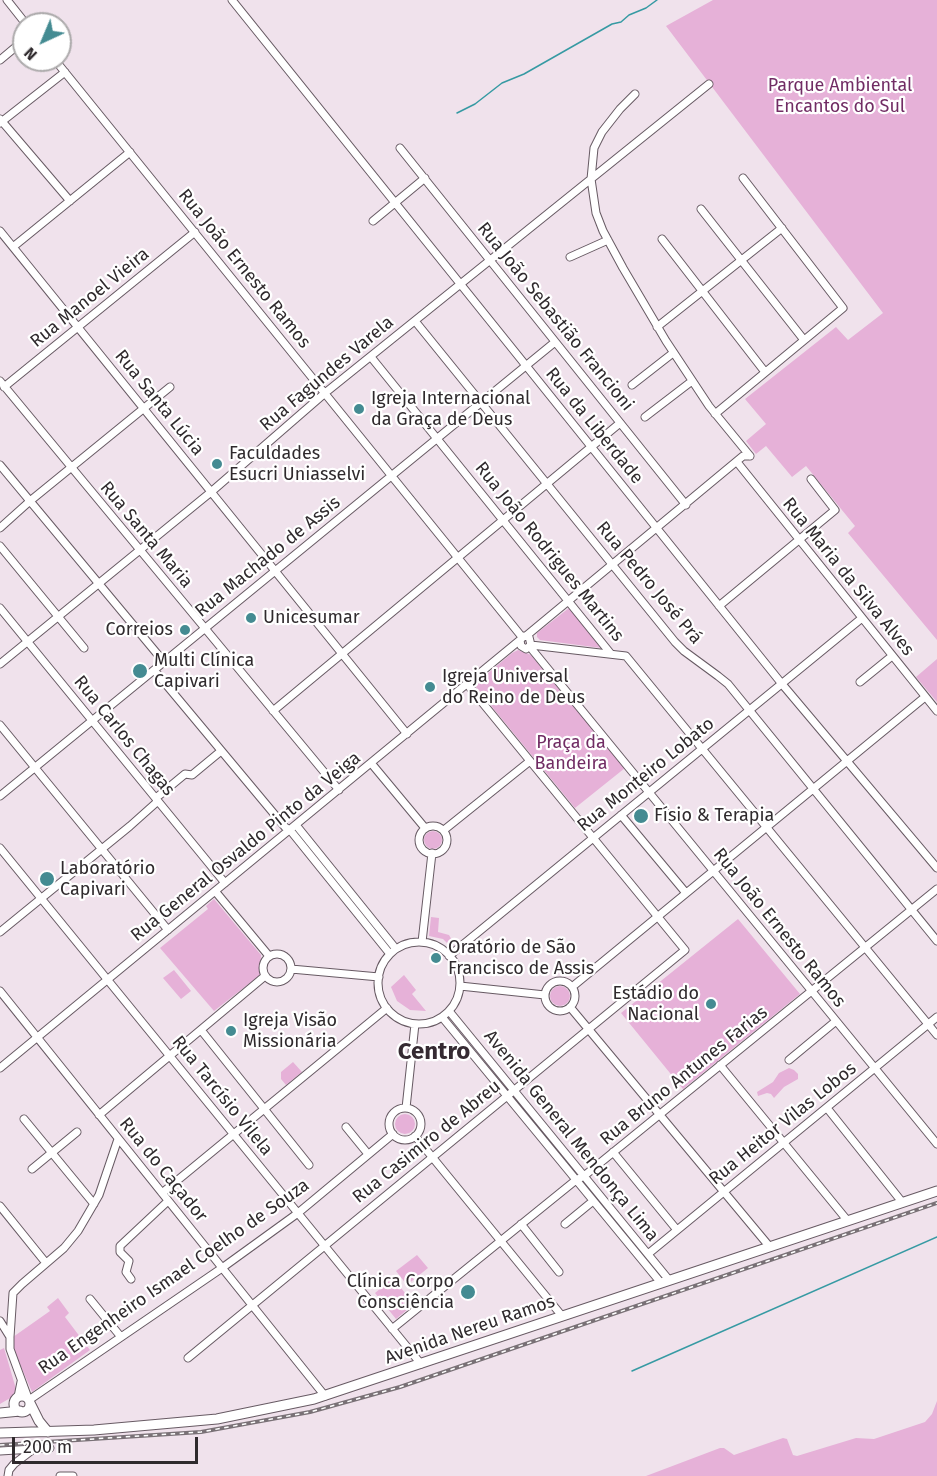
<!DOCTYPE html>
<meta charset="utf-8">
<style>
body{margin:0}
#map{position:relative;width:937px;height:1476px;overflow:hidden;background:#f0e2ec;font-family:"Fira Sans",sans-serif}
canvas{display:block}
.north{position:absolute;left:12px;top:12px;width:60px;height:60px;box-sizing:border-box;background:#fff;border:2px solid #acaaab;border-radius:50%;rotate:224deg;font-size:16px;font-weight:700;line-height:24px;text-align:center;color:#2f2a2d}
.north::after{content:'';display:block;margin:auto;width:21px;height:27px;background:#448b92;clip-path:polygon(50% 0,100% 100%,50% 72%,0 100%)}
.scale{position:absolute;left:12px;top:1437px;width:186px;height:27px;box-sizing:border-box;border:3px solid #2f2a2d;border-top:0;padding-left:8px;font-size:18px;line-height:21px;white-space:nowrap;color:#2f2a2d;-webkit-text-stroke:4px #fff;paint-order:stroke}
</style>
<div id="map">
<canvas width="937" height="1476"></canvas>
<div class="north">N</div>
<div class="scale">200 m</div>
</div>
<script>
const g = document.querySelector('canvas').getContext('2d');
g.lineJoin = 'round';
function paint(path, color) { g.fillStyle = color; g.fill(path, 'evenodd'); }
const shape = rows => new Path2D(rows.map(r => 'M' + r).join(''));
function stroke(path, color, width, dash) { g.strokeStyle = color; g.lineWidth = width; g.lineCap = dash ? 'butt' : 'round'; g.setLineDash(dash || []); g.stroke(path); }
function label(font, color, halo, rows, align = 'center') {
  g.font = font + ' "Fira Sans",sans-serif'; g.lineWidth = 4.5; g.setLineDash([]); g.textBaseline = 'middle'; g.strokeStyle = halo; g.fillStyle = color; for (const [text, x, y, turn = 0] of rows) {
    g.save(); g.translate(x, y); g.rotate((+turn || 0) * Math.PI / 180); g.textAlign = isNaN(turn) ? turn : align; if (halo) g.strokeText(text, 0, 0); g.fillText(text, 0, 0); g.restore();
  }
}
paint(shape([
 [713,0,937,0,937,640,848,533,855,526,806,466,792,477,766,446,756,454,746,441,766,424,745,399,836,327,848,340,883,313,666,26],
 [569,608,601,648,540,640,537,637,537,633],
 [518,650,531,655,625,768,575,808,474,685,512,653],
 [937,659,937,702,916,677],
 '424 840a9 9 0 1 1 18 0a9 9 0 1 1-18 0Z',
 [214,899,261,955,260,975,214,1011,160,948,208,909,206,906],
 [431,917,439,918,438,932,449,935,453,942,458,940,451,947,443,939,429,936],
 [738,919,800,994,683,1089,621,1013],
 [174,970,191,991,181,999,163,978],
 [404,975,416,990,412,994,426,1011,410,1010,397,1001,391,987],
 '550 996a10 10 0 1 1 20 0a10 10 0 1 1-20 0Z',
 [293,1062,302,1072,286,1085,281,1079,281,1072],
 [789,1068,794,1070,798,1074,798,1079,784,1087,774,1098,771,1094,767,1093,758,1096,757,1092,773,1082,779,1073],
 '395 1124a10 10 0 1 1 20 0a10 10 0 1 1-20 0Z',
 [417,1255,428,1268,407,1285,396,1271],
 [393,1278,414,1304,396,1319,375,1293],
 [58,1298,69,1313,65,1317,90,1350,32,1392,13,1348,13,1337,50,1311,47,1307],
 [4,1348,16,1389,12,1397,0,1404,0,1350],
 [937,1401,937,1476,646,1476,720,1448,724,1448,734,1455,783,1438,787,1439,793,1455,797,1456,856,1438,874,1439,925,1422,932,1414]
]), '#e6b1d8');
stroke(shape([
 [457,113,475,104,502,83,524,74,612,24,621,22,629,15,646,8,657,0],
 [632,1371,937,1237]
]), '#369aa3', 1.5);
const minor = shape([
 [7,0,26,24],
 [232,0,782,684,937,868],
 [0,60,24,40],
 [55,60,522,637],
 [635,94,620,109,602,132,594,148,591,179,596,213,603,231,623,268,666,341,709,406,750,456],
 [0,119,70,201],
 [0,123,65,72],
 [400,148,686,505],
 [701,209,804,340],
 [373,221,425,178],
 [0,231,407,734],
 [662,239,765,372],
 [13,247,130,152],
 [570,257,608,240],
 [415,321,675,642,684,651,718,676,728,684,937,941],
 [657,327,782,228],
 [371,357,611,654],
 [0,381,339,790],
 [632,385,673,353],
 [4,387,195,232],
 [715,414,843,308,743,178],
 [645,417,692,381],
 [737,462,937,711],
 [0,465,164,662],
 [0,528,30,501,170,387],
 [0,546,84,648],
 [719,606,835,510,811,479],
 [0,608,225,883],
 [526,636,743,456,750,456],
 [531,645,529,637,524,636,520,640,521,646,526,649,531,645,626,656,937,1035],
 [530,647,937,1144],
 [0,664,211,492,325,393,709,84],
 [154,670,285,827,290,830,390,954],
 [860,682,892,656],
 [273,711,620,423],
 [0,725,168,930],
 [371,763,425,828],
 [0,796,555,342],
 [156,798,185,774,192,775,221,751],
 [621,815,686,893],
 [296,825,396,949],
 '419 840a14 14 0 1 1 28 0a14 14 0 1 1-28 0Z',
 [444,830,530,761],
 [0,848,421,1364],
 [215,891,269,956],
 [0,932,130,826,158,801],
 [422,942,432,853],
 '378 983a41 41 0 1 1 82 0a41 41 0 1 1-82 0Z',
 '263 968a14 14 0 1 1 28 0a14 14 0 1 1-28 0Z',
 [449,956,862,618],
 [291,969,379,977],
 '545 996a15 15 0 1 1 30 0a15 15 0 1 1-30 0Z',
 [460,986,545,995],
 [572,987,925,697],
 [0,991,325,1396],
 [570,1007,769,1246],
 [449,1011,669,1280],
 [442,1017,661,1283],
 [201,1030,309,1165],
 [789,1060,836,1021],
 [720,1065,847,1220],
 [0,1068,520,640],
 [406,1108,415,1024],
 [827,1108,902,1202],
 '389 1124a16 16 0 1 1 32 0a16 16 0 1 1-32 0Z',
 [99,1115,265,976],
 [24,1119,94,1204],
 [346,1127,368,1154],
 [415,1136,562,1316],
 [613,1152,677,1230],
 [32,1169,77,1132],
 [162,1193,387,1008],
 [0,1206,46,1263],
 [521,1224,559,1272],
 [565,1224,593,1201],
 [648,1254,937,1017],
 [131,1279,126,1272,129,1261,120,1252,120,1246,168,1201],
 [90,1299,121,1337],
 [0,1321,10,1337,10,1349,28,1398],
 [392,1329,576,1180,584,1176,937,889],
 [10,1337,13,1293,22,1284,64,1248,78,1231,99,1195,118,1139],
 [188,1358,685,950,467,684],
 [18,1397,21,1382],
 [29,1400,222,1268,298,1213,393,1134],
 [0,1451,50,1448],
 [8,1476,9,1470,14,1464,31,1451],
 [60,1476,73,1476]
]);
const major = shape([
 '14 1404a8 8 0 1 1 16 0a8 8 0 1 1-16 0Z',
 [30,1403,39,1421,48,1432],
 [0,1413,20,1411],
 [0,1433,94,1430,217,1419,314,1399,937,1191]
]);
stroke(minor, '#675a63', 9);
stroke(major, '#675a63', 11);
stroke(minor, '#fff', 7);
stroke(major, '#fff', 9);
const rail = shape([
 [0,1445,201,1432,310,1412,400,1387,937,1203]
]);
stroke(rail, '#797176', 4);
stroke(rail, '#fff', 1.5, [4.5]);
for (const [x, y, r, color] of [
 [359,409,6,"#448b92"],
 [217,464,6,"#448b92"],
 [251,618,6,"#448b92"],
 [185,630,6,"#448b92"],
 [140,671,8,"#448b92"],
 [430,687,6,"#448b92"],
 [641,816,8,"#448b92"],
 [47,879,8,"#448b92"],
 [436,958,6,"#448b92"],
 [711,1004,6,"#448b92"],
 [231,1031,6,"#448b92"],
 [468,1292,8,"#448b92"]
]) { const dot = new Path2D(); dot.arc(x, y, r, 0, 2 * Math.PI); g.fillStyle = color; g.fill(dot); stroke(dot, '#fff', 2); }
label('18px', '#712c64', '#fff', [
 ["Parque Ambiental",840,86],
 ["Encantos do Sul",840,107],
 ["Praça da",571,743],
 ["Bandeira",571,764]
]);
label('18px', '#2f2a2d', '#fff', [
 ["Rua João Ernesto Ramos",244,269,51],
 ["Rua Manoel Vieira",90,298,-39],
 ["Rua João Sebastião Francioni",555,317,51],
 ["Rua Fagundes Varela",327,374,-40],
 ["Rua Santa Lúcia",159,403,51],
 ["Rua da Liberdade",594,426,51],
 ["Rua Santa Maria",146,535,50],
 ["Rua João Rodrigues Martins",549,552,51],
 ["Rua Machado de Assis",268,557,-39],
 ["Rua Maria da Silva Alves",848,577,51],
 ["Rua Pedro José Prá",649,583,50],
 ["Rua Carlos Chagas",124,736,51],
 ["Rua Monteiro Lobato",646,775,-39],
 ["Rua General Osvaldo Pinto da Veiga",246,847,-39],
 ["Rua João Ernesto Ramos",779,928,51],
 ["Rua Bruno Antunes Farias",684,1076,-39],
 ["Rua Tarcísio Vilela",222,1096,51],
 ["Rua Heitor Vilas Lobos",783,1124,-39],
 ["Avenida General Mendonça Lima",571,1136,51],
 ["Rua Casimiro de Abreu",427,1142,-39],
 ["Rua do Caçador",163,1170,51],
 ["Rua Engenheiro Ismael Coelho de Souza",174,1277,-35],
 ["Avenida Nereu Ramos",470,1330,-19]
]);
label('18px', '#2f2a2d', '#fff', [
 ["Igreja Internacional",371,399],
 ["da Graça de Deus",371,420],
 ["Faculdades",229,454],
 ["Esucri Uniasselvi",229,475],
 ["Unicesumar",263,618],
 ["Correios",173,630,"right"],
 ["Multi Clínica",154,661],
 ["Capivari",154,682],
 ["Igreja Universal",442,677],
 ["do Reino de Deus",442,698],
 ["Físio & Terapia",654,816],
 ["Laboratório",60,869],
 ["Capivari",60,890],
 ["Oratório de São",448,948],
 ["Francisco de Assis",448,969],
 ["Estádio do",699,994,"right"],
 ["Nacional",699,1015,"right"],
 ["Igreja Visão",243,1021],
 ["Missionária",243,1042],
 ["Clínica Corpo",454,1282,"right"],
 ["Consciência",454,1303,"right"]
], 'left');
label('bold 24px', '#352a32', '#fff', [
 ["Centro",434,1052]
]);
</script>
